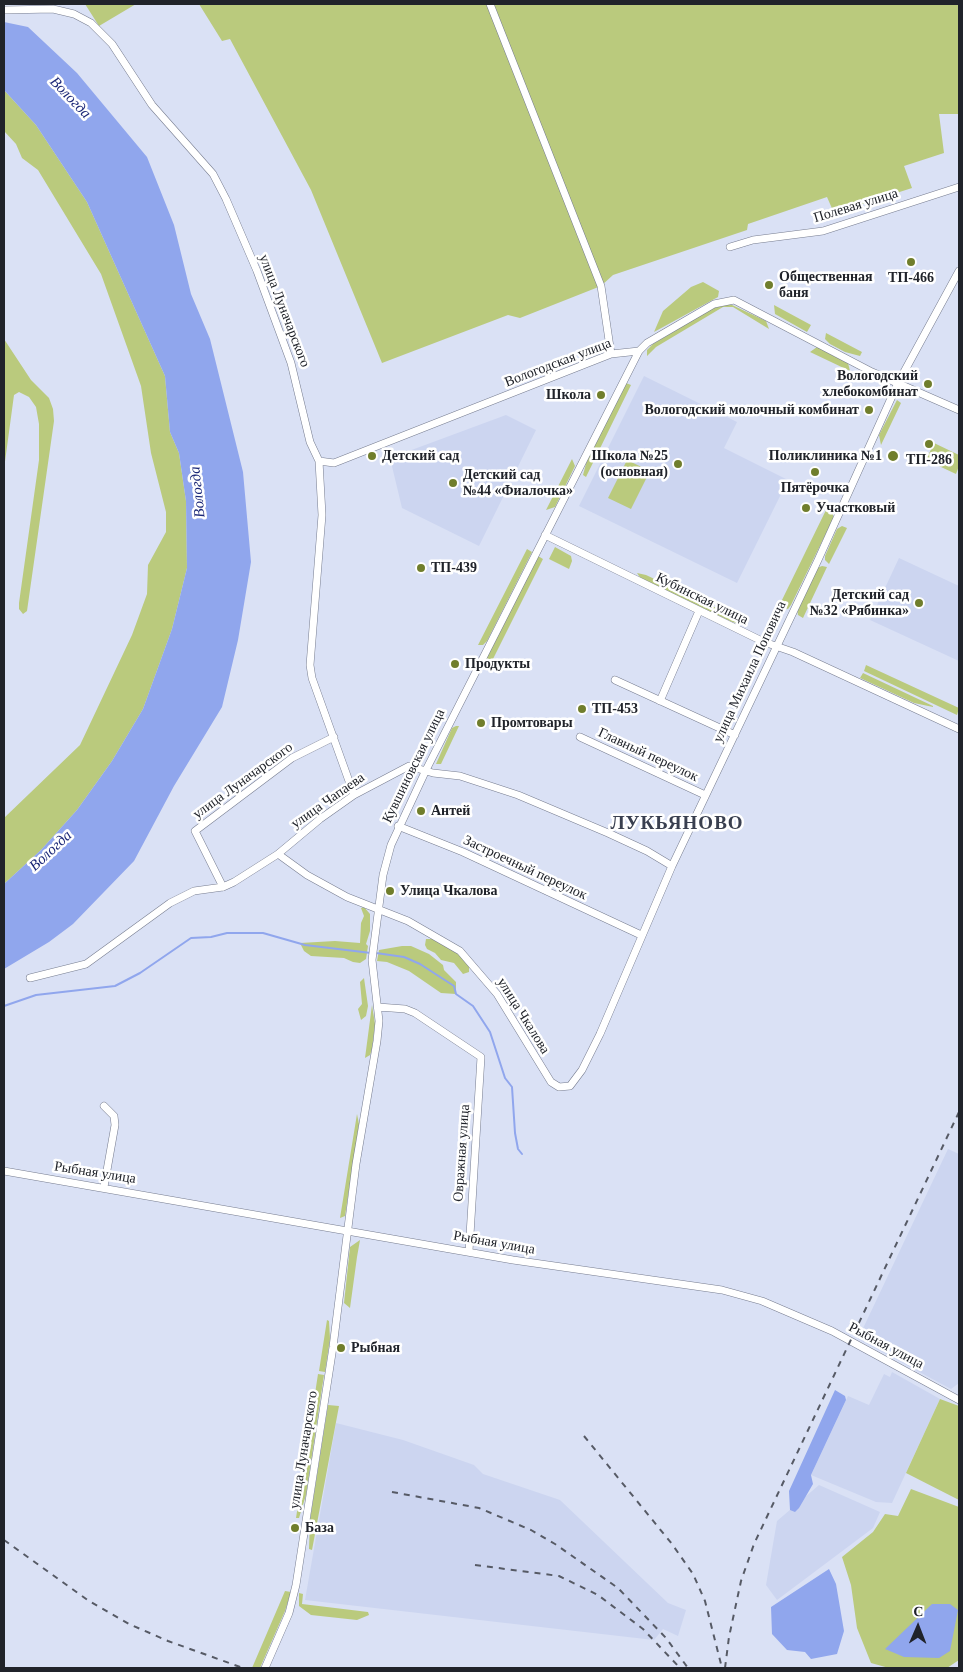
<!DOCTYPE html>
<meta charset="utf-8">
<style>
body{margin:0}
#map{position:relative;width:963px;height:1672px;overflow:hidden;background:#dae1f5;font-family:"Times New Roman",serif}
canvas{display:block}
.frame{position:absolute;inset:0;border:5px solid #20232a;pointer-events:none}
.north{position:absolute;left:893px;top:1602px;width:50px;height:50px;-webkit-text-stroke:4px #fff;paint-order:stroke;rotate:1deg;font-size:14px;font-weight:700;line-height:20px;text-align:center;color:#20232a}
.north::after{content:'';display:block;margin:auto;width:18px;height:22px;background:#20232a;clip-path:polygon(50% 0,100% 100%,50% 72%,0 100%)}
</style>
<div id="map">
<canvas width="963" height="1672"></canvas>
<div class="frame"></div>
<div class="north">С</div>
</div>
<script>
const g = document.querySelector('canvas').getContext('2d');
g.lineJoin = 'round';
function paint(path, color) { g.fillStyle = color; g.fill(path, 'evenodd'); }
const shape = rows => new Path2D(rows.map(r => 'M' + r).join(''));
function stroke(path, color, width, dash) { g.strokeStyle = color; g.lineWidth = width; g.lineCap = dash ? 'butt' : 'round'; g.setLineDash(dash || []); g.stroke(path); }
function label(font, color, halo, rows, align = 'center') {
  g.font = font + ' "Times New Roman",serif'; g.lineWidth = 5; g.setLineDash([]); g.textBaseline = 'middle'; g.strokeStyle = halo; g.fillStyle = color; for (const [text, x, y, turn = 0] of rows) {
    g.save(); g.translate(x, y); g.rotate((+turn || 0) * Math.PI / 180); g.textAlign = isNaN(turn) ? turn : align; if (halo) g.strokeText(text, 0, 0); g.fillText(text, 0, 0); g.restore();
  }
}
paint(shape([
 [644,376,737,422,724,448,788,480,737,583,579,506],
 [506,415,536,430,479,546,402,508,390,458],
 [899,558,959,586,959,661,870,620],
 [948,1149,959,1154,959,1383,951,1389,858,1339],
 [892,1372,940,1399,892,1503,876,1502,811,1475,848,1396,869,1405,884,1374,890,1377],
 [336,1423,403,1440,474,1465,483,1474,560,1500,668,1603,686,1610,678,1636,663,1629,654,1640,305,1600],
 [819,1485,880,1512,873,1528,777,1600,766,1585,777,1521]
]), '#ccd5f0');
paint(shape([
 [85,4,136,4,99,26],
 [199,4,959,4,959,114,939,114,944,153,904,166,912,188,834,213,827,197,748,224,747,230,613,275,601,286,520,318,508,315,382,363,311,190,230,39,222,41],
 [4,90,36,125,87,202,165,376,170,432,179,453,186,501,187,568,172,629,143,709,112,761,77,810,41,850,4,884,4,818,80,745,132,635,147,594,148,565,166,532,166,512,151,453,141,386,101,274,38,170,22,158,16,144,4,131],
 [703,282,719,291,718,297,654,332,663,311,691,287],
 [730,304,766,321,769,329,733,307,723,307,656,347,647,356,647,350,653,344,713,308],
 [774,305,811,325,807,332,775,314],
 [826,333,862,352,860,356,845,352,830,344,825,339],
 [4,339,31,380,49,398,53,409,54,421,27,611,23,614,19,609,19,603,39,460,39,424,36,407,29,397,19,392,14,395,4,469],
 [817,347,848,363,850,371,810,352],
 [626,383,631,385,586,477,583,475,587,460],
 [897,400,901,403,881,445,879,435],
 [934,443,959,455,959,466,956,474,926,460],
 [572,459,575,466,555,507,546,510],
 [627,460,650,471,631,509,608,498],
 [826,510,833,514,833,519,791,605,788,609,782,608,781,602],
 [842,526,847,528,829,564,825,560,825,556,837,529],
 [555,547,571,556,572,561,569,569,549,559],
 [527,549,532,552,487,641,483,645,478,645],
 [538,556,543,559,492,661,486,658],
 [822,566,827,567,803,618,798,615,797,609,817,568],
 [637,573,646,575,740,619,737,623,732,622,641,579],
 [866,665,959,708,957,715,864,671],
 [863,673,933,706,933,707,914,703,860,678],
 [456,726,459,726,441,764,436,764,452,728],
 [364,907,370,914,370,931,366,944,368,946,366,959,360,963,353,962,344,958,311,956,304,951,300,943,335,941,360,943,361,923,364,916,361,908],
 [426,939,433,939,458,953,469,965,469,972,463,974,454,963,441,960,435,953,427,949,425,945],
 [402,946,411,946,429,954,443,965,444,970,456,982,456,994,441,993,409,971,387,962,377,961,379,950],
 [364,978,368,1006,366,1016,361,1020,358,1009,362,1004,360,982],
 [372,1005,375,1024,372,1049,370,1055,365,1058],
 [357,1114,359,1124,345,1216,340,1218],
 [360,1240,357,1257,350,1308,344,1303,350,1247],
 [327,1320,329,1321,330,1339,325,1372,319,1371],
 [318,1374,324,1375,306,1495,299,1518,296,1518],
 [940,1399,959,1406,959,1500,906,1473],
 [328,1405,339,1406,312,1550,309,1549,310,1520],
 [911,1489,959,1507,959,1660,947,1668,889,1668,871,1663,857,1628,851,1585,842,1557,873,1532,885,1514,898,1516],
 [285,1591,291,1592,285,1611,260,1668,252,1668],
 [299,1593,303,1594,302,1604,368,1612,369,1615,357,1620,311,1615,299,1606]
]), '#baca7d');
paint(shape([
 [4,22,28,27,77,73,147,157,174,225,191,294,210,339,243,472,251,562,238,640,222,707,174,786,134,861,73,924,49,942,4,969,4,884,41,850,77,810,112,761,143,709,172,629,187,568,186,501,179,453,170,432,165,376,87,202,36,125,4,90],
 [835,1390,845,1396,846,1400,811,1475,813,1484,799,1508,795,1512,790,1510,789,1491],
 [829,1569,836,1584,844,1631,837,1654,811,1659,805,1652,787,1650,772,1634,771,1607],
 [932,1604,950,1604,958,1610,950,1651,939,1658,904,1657,885,1649]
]), '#90a6ed');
stroke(shape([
 [376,953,404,957,420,964,454,986,456,994,473,1006,490,1032,505,1078,512,1087,515,1133,518,1149,522,1154],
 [4,1006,36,995,115,986,140,973,191,938,211,937,227,933,263,933,305,945,371,953]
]), '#90a6ed', 2);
const minor = shape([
 [490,4,601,286,611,354],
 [4,10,53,9,74,14,91,23,112,44,152,105,213,174,226,199,257,271,291,363,310,442,319,461,322,515,310,665,312,678,354,795],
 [730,247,753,240,823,231,959,187],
 [319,461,334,463,611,354,639,351],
 [545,535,764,642,793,652,959,729],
 [615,680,735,735],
 [660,701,699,611],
 [580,737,705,795],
 [398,826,463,852,641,935],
 [278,854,307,875,347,897,408,921,460,951,497,994,551,1082,559,1087,570,1086,582,1070,600,1034,672,866,818,560,898,383,959,271],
 [223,887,195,831,292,758,334,737],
 [30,978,86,964,170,903,194,891,223,887,234,882,278,854,320,819,354,795,409,766,433,773,460,776,518,795,608,833,647,851,672,866],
 [378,1007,405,1009,415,1013,481,1057,469,1251],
 [4,1171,513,1260,722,1290,762,1301,832,1331,959,1400],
 [104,1187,115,1125,114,1116,104,1106],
 [265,1668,289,1613,296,1585,333,1347,356,1164,377,1041,379,1021,372,960,383,875,391,845,426,770,639,351,647,343,714,304,734,300,872,372,959,410]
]);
stroke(minor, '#767c8f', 8);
stroke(minor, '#fff', 7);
stroke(shape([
 [584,1436,672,1544,693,1574,705,1601,722,1668],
 [392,1492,479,1508,531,1530,555,1544,618,1588,666,1638,688,1668],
 [4,1540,89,1601,129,1624,168,1641,243,1668],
 [475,1565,559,1576,598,1595,643,1629,680,1668],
 [725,1668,729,1637,741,1581,754,1544,959,1112]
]), '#565a65', 2, [6, 6]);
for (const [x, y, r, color] of [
 [911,262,5,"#707e2c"],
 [769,285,5,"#707e2c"],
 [928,384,5,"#707e2c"],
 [601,395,5,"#707e2c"],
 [869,410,5,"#707e2c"],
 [929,444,5,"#707e2c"],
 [372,456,5,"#707e2c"],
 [893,456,6,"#707e2c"],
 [678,464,5,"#707e2c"],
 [815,472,5,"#707e2c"],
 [453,483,5,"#707e2c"],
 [806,508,5,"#707e2c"],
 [421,568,5,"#707e2c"],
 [919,603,5,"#707e2c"],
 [455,664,5,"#707e2c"],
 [582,709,5,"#707e2c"],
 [481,723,5,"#707e2c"],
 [421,811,5,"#707e2c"],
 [390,891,5,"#707e2c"],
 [341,1348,5,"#707e2c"],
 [295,1528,5,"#707e2c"]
]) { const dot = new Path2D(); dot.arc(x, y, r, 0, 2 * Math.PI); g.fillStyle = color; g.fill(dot); stroke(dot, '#fff', 2); }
label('14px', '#20232a', '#fff', [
 ["Полевая улица",856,206,-17],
 ["улица Луначарского",284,311,69],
 ["Вологодская улица",558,363,-21],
 ["Кубинская улица",702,599,26],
 ["улица Михаила Поповича",750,672,-65],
 ["Главный переулок",648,755,25],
 ["Кувшиновская улица",414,766,-64],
 ["улица Луначарского",243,781,-36],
 ["улица Чапаева",328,801,-35],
 ["Застроечный переулок",525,868,25],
 ["улица Чкалова",523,1016,58],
 ["Овражная улица",462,1153,-86],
 ["Рыбная улица",95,1173,9],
 ["Рыбная улица",494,1243,10],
 ["Рыбная улица",886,1346,28],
 ["улица Луначарского",304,1450,-81]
]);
label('bold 14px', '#20232a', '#fff', [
 ["Общественная",779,277],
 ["баня",779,293],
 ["ТП-466",911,278,"center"],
 ["Вологодский",918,376,"right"],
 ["хлебокомбинат",918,392,"right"],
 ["Школа",591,395,"right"],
 ["Вологодский молочный комбинат",859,410,"right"],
 ["Детский сад",382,456],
 ["Школа №25",668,456,"right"],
 ["(основная)",668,472,"right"],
 ["Поликлиника №1",882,456,"right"],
 ["ТП-286",929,460,"center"],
 ["Детский сад",463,475],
 ["№44 «Фиалочка»",463,491],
 ["Пятёрочка",815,488,"center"],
 ["Участковый",816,508],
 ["ТП-439",431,568],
 ["Детский сад",909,595,"right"],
 ["№32 «Рябинка»",909,611,"right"],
 ["Продукты",465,664],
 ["ТП-453",592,709],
 ["Промтовары",491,723],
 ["Антей",431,811],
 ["Улица Чкалова",400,891],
 ["Рыбная",351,1348],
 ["База",305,1528]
], 'left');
label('italic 15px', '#1b2777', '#fff', [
 ["Вологда",70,98,46],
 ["Вологда",198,492,-96],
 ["Вологда",51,851,-43]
]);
g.letterSpacing = '1px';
label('bold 19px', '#393f4f', '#fff', [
 ["ЛУКЬЯНОВО",677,824]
]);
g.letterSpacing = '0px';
</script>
